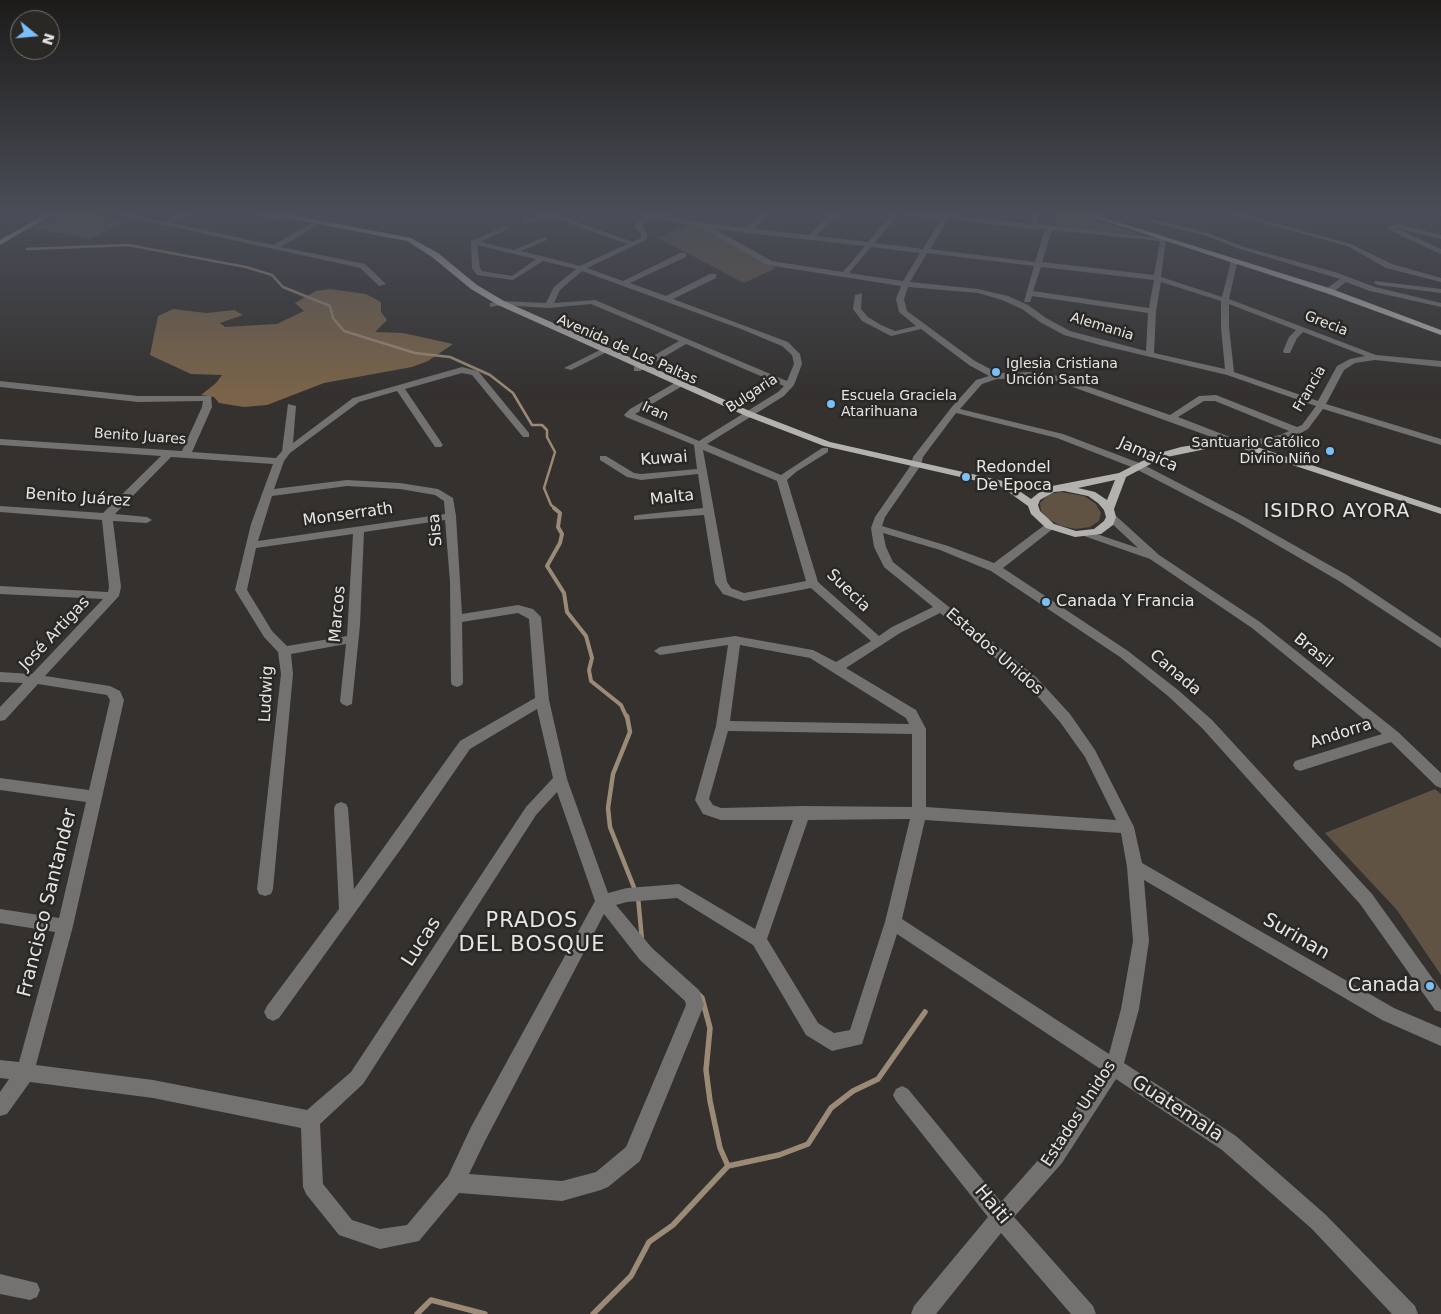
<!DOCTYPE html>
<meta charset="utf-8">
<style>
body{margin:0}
#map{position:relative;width:1441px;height:1314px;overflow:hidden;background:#34312f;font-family:"DejaVu Sans",sans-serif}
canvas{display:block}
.north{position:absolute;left:10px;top:10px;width:50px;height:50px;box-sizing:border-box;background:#2a2825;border:1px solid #767471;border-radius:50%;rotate:107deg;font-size:14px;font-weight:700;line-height:20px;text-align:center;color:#e7e5e3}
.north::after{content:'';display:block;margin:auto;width:18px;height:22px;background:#79bff8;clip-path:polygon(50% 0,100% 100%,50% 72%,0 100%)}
</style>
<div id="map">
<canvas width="1441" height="1314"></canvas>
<div class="north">N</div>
</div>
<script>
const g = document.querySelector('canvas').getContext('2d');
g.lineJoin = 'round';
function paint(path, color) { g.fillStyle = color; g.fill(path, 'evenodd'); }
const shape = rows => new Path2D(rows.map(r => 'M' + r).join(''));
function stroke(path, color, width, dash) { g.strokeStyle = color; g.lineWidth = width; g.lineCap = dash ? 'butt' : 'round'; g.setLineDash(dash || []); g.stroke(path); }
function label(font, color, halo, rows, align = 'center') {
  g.font = font + ' "DejaVu Sans",sans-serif'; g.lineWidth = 5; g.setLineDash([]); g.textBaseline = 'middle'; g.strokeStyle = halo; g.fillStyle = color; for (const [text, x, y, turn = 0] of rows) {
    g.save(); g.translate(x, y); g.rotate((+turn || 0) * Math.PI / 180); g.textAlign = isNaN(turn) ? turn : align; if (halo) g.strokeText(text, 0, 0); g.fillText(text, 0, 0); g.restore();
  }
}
paint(shape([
 [69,213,80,213,127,221,90,239,33,228],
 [1057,213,1077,213,1145,236,1054,226],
 [687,225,700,226,776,268,744,283,658,238],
 [1061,492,1084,496,1096,504,1101,513,1099,521,1090,527,1076,529,1061,526,1048,519,1041,511,1040,503,1049,494],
 [1435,789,1441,794,1441,975,1397,910,1325,833]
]), '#615343');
paint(shape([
 [330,289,366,294,381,302,381,312,387,320,375,332,403,333,453,344,428,361,412,367,324,383,267,405,244,407,219,403,214,397,201,395,216,383,222,375,191,374,150,355,158,316,173,309,206,313,234,310,243,315,220,323,225,327,277,324,304,311,295,303,316,291]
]), '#7b6449');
stroke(shape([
 [27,249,128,245,246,267,272,275,283,287,330,306,333,318,344,331,415,353,450,357,490,375,513,393,532,425,542,425,547,430,547,437,555,452,544,488,551,505,556,509]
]), '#9b8b76', 2.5);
stroke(shape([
 [554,508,560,513,558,527,562,534,560,543,547,566,564,593,567,612,586,636,592,658,589,670,591,681,621,705,627,718]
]), '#9b8b76', 4);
stroke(shape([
 [627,716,630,732,613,774,608,808,610,827,635,890],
 [638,897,642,940]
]), '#9b8b76', 4.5);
stroke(shape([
 [728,1166,779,1155,808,1144,831,1108,853,1091,878,1079,925,1012],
 [417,1314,431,1300,485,1314],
 [593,1314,631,1276,649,1242,673,1225,728,1166,720,1148,710,1101,706,1070,710,1028,702,998,698,994]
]), '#9b8b76', 5.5);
paint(shape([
 [110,213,122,213,164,222,182,213,190,213,171,223,273,245,318,220,322,220,322,222,281,247,365,264,386,284,379,286,360,268,110,213],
 [552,213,633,242,641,238,641,234,635,227,638,221,645,217,633,213,653,213,702,223,747,228,763,213,770,213,754,229,809,235,831,213,838,213,816,236,868,242,893,213,899,213,875,243,923,249,941,219,907,215,904,213,944,215,951,213,950,215,1031,224,1034,213,1040,213,1038,224,1166,239,1161,277,1222,297,1231,261,1238,259,1229,299,1376,355,1441,361,1441,367,1375,360,1355,363,1344,370,1326,404,1441,439,1441,445,1323,409,1308,429,1301,433,1286,439,1242,448,1056,381,1032,378,997,379,982,384,960,409,1063,434,1142,464,1244,517,1347,575,1441,638,1441,648,1339,581,1236,521,1134,468,1057,438,956,413,923,457,921,465,885,517,882,526,948,546,994,563,1046,524,1054,524,1055,526,1054,528,1003,568,1128,651,1178,690,1212,720,1372,894,1441,990,1441,1012,1435,1010,1360,904,1202,728,1168,696,1120,657,991,571,940,550,883,533,886,547,893,562,1036,677,1070,714,1095,750,1134,827,1142,863,1394,1008,1441,1028,1441,1046,1382,1020,1144,880,1149,941,1139,1009,1124,1063,1236,1136,1326,1215,1415,1306,1418,1314,1392,1314,1312,1229,1222,1150,1116,1079,1062,1163,1014,1217,1093,1306,1096,1314,1071,1314,1001,1233,936,1314,911,1314,914,1306,988,1217,896,1101,893,1095,896,1089,902,1086,908,1089,1001,1202,1048,1149,1102,1070,897,934,862,1044,832,1051,806,1035,753,945,677,898,627,902,616,905,652,948,699,990,704,1005,640,1161,608,1187,601,1190,562,1201,459,1193,419,1241,380,1249,339,1235,306,1194,303,1187,301,1128,153,1098,30,1082,7,1114,0,1116,0,1092,9,1079,0,1078,0,1060,19,1062,55,932,0,923,0,909,59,918,86,802,0,790,0,778,89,790,110,700,107,695,38,684,5,720,0,721,0,707,23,683,0,682,0,672,32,674,103,599,0,594,0,586,108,592,109,587,102,520,0,512,0,506,103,513,161,456,0,445,0,439,182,451,202,407,203,401,138,402,0,387,0,381,138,396,211,396,212,407,192,452,276,458,282,451,288,404,296,406,293,443,353,398,462,367,478,371,529,433,529,437,523,437,472,375,462,373,405,389,443,445,441,447,435,447,397,391,359,402,290,453,284,461,274,489,347,480,400,483,438,489,453,498,456,516,462,614,518,605,533,609,541,617,549,700,567,779,608,893,627,888,679,884,755,929,793,820,721,820,703,814,695,800,716,726,728,645,660,655,654,651,660,647,735,636,813,650,836,662,871,641,811,588,744,601,723,594,715,583,704,515,634,520,634,516,638,515,703,508,698,474,641,480,627,477,600,460,600,456,606,456,634,473,641,474,697,469,694,445,626,417,624,415,630,409,678,381,684,381,684,385,635,414,699,441,778,392,784,386,686,344,640,371,634,371,634,367,679,341,591,304,549,308,501,305,490,307,490,303,501,301,546,303,554,287,576,269,543,261,513,280,477,275,472,268,471,241,506,226,509,228,508,229,480,242,514,250,545,237,547,238,547,240,521,251,580,266,627,244,552,217,525,224,522,222,552,213],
 [652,218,700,227,767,265,901,286,896,299,899,312,916,326,895,331,881,325,868,317,861,309,862,293,855,295,853,309,862,321,891,336,921,329,969,365,989,376,976,380,951,408,913,457,911,465,875,517,871,528,874,547,884,567,933,607,892,627,879,636,818,582,787,480,796,472,828,452,828,448,822,448,781,475,707,444,784,396,794,385,802,364,800,354,788,342,673,299,716,278,716,274,710,274,666,296,630,283,686,257,686,253,680,253,623,281,587,268,646,240,648,234,642,227,643,223,652,218],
 [948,219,1034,229,1045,229,1035,262,930,249,948,219],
 [713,228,748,233,865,246,843,272,772,261,713,228],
 [1052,230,1160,241,1154,275,1042,262,1052,230],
 [477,245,514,254,536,259,512,276,482,271,480,268,477,245],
 [871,247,920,253,903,281,849,273,871,247],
 [927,253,1034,266,1024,302,1030,302,1032,296,1148,313,1146,351,1070,331,1046,318,1028,305,1008,296,978,289,910,282,927,253],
 [1041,267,1154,280,1149,308,1033,291,1041,267],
 [582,271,741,329,782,346,792,355,794,364,787,381,595,300,554,303,560,290,582,271],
 [1161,282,1221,301,1221,327,1225,369,1154,353,1156,311,1161,282],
 [908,287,978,293,1002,300,1022,309,1040,322,1064,335,1100,345,1227,375,1316,406,1302,425,1297,427,1216,395,1199,396,1170,415,1058,376,1032,372,998,373,975,361,907,311,904,299,908,287],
 [1229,304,1296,330,1289,337,1283,351,1284,353,1290,353,1297,338,1303,332,1365,356,1350,359,1337,366,1318,401,1234,372,1229,327,1229,304],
 [1204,401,1215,401,1289,431,1280,435,1243,442,1178,417,1204,401],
 [703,450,777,481,806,581,744,593,731,588,727,582,703,450],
 [171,457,273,464,251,524,235,590,264,637,278,652,281,674,257,889,259,894,265,896,271,894,273,889,293,674,291,654,346,644,340,701,342,704,347,706,352,704,360,625,364,532,445,520,450,582,451,682,452,685,457,687,462,685,463,682,462,622,518,613,529,619,535,698,460,741,354,889,348,808,346,804,341,802,336,804,334,808,339,909,267,1006,264,1012,267,1018,273,1021,279,1018,403,846,470,749,537,709,553,778,526,807,351,1072,307,1110,153,1080,36,1065,73,926,124,700,120,691,110,686,45,676,119,596,121,587,113,521,147,523,152,520,147,517,115,514,171,457],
 [347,486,400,489,435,495,444,501,445,514,258,541,272,496,347,486],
 [353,534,347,636,287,646,272,631,247,590,256,548,353,534],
 [940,613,1026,683,1060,722,1085,757,1116,820,926,807,926,729,916,710,846,668,900,633,940,613],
 [740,645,810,658,906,718,909,724,730,721,740,645],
 [728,731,912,734,912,807,803,806,721,808,713,805,709,799,728,731],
 [557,792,595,901,471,1127,448,1176,407,1225,380,1229,352,1220,323,1184,320,1124,363,1084,536,815,557,792],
 [910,819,885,922,850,1030,834,1033,818,1023,767,939,808,820,910,819],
 [925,820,1121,833,1127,867,1133,941,1121,1009,1109,1054,902,919,925,820],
 [604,914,640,960,685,1001,686,1005,626,1147,596,1172,562,1181,469,1174,485,1141,604,914],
 [1227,213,1237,213,1351,244,1392,264,1441,278,1441,282,1386,268,1347,246,1227,213],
 [1153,219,1208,233,1244,247,1335,272,1375,287,1441,303,1441,307,1370,291,1346,282,1332,293,1326,293,1326,289,1340,279,1240,249,1204,235,1151,222,1150,221,1153,219],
 [1398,224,1441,235,1441,239,1396,228,1441,249,1441,254,1393,232,1387,227,1398,224],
 [1375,281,1441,289,1441,293,1378,285,1374,283,1375,281],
 [604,348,611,350,571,370,564,368,604,348],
 [1111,514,1115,515,1159,555,1260,622,1398,732,1441,773,1441,788,1436,786,1391,742,1300,771,1295,769,1293,765,1295,761,1382,734,1252,628,1150,559,1084,536,1083,534,1084,532,1088,531,1138,548,1107,519,1106,517,1111,514],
 [0,1274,37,1283,40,1290,37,1297,30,1300,0,1294,0,1274]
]), '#737271');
paint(shape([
 [47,213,55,213,0,245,0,240,47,213],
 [251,213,282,213,411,238,438,253,477,285,504,301,752,412,830,442,1003,481,1052,486,1119,473,1156,454,1181,447,1206,443,1242,442,1441,508,1441,514,1241,448,1206,449,1162,458,1126,477,1114,509,1116,517,1113,525,1101,534,1075,537,1046,528,1031,514,1028,506,1000,486,824,446,746,416,498,305,471,289,432,257,407,241,281,217,279,220,251,213],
 [1115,480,1107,500,1095,492,1078,488,1115,480],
 [1015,488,1041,491,1031,499,1015,488],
 [1064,491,1088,496,1098,503,1104,510,1106,517,1104,521,1094,529,1076,531,1054,524,1040,511,1038,505,1040,500,1054,492,1064,491],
 [1080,213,1089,213,1332,289,1441,330,1441,335,1326,293,1080,213]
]), '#b4b2af');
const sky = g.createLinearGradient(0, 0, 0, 397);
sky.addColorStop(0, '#1d1b1a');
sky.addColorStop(0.54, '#4a4e58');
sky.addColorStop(1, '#4a4e5800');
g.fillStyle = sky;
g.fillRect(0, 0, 1441, 397);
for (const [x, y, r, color] of [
 [996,372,5,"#79bff8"],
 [831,404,5,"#79bff8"],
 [1330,451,5,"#79bff8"],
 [966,477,5,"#79bff8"],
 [1046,602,5,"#79bff8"],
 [1430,986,5,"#79bff8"]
]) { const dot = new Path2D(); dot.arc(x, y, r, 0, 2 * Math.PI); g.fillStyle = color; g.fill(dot); stroke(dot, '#2a2825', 2); }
label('14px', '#e7e5e3', '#2a2825', [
 ["Grecia",1326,324,21],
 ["Alemania",1102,327,17],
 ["Avenida de Los Paltas",627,350,24],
 ["Francia",1310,389,-60],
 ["Bulgaria",752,394,-33],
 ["Iran",655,412,24],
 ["Benito Juares",140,437,4]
]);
label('14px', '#e7e5e3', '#2a2825', [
 ["Iglesia Cristiana",1006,364],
 ["Unción Santa",1006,380],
 ["Escuela Graciela",841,396],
 ["Atarihuana",841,412],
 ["Santuario Católico",1320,443,"right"],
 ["Divino Niño",1320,459,"right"]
], 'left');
label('16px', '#e7e5e3', '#2a2825', [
 ["Jamaica",1148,455,24],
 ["Kuwai",664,459,-4],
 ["Benito Juárez",78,498,4],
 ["Malta",672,498,-6],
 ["Monserrath",348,515,-8],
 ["Sisa",436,530,-95],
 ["Suecia",848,591,44],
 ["Marcos",338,614,-85],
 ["José Artigas",55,634,-47],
 ["Brasil",1313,651,39],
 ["Estados Unidos",994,652,41],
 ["Canada",1175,673,40],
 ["Ludwig",267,694,-87],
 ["Andorra",1341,734,-18],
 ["Estados Unidos",1079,1114,-57]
]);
label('16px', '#e7e5e3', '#2a2825', [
 ["Redondel",976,468],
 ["De Epoca",976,486],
 ["Canada Y Francia",1056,602]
], 'left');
g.letterSpacing = '1px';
label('19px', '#e7e5e3', '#2a2825', [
 ["ISIDRO AYORA",1337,512]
]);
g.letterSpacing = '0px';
label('19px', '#e7e5e3', '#2a2825', [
 ["Francisco Santander",48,903,-76],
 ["Surinan",1296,937,30],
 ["Lucas",422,942,-57],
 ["Guatemala",1177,1109,33],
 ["Haiti",992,1205,50]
]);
label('19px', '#e7e5e3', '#2a2825', [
 ["Canada",1420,986]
], 'right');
g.letterSpacing = '1px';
label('21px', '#e7e5e3', '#2a2825', [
 ["PRADOS",532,922],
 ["DEL BOSQUE",532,946]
]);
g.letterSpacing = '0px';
</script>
